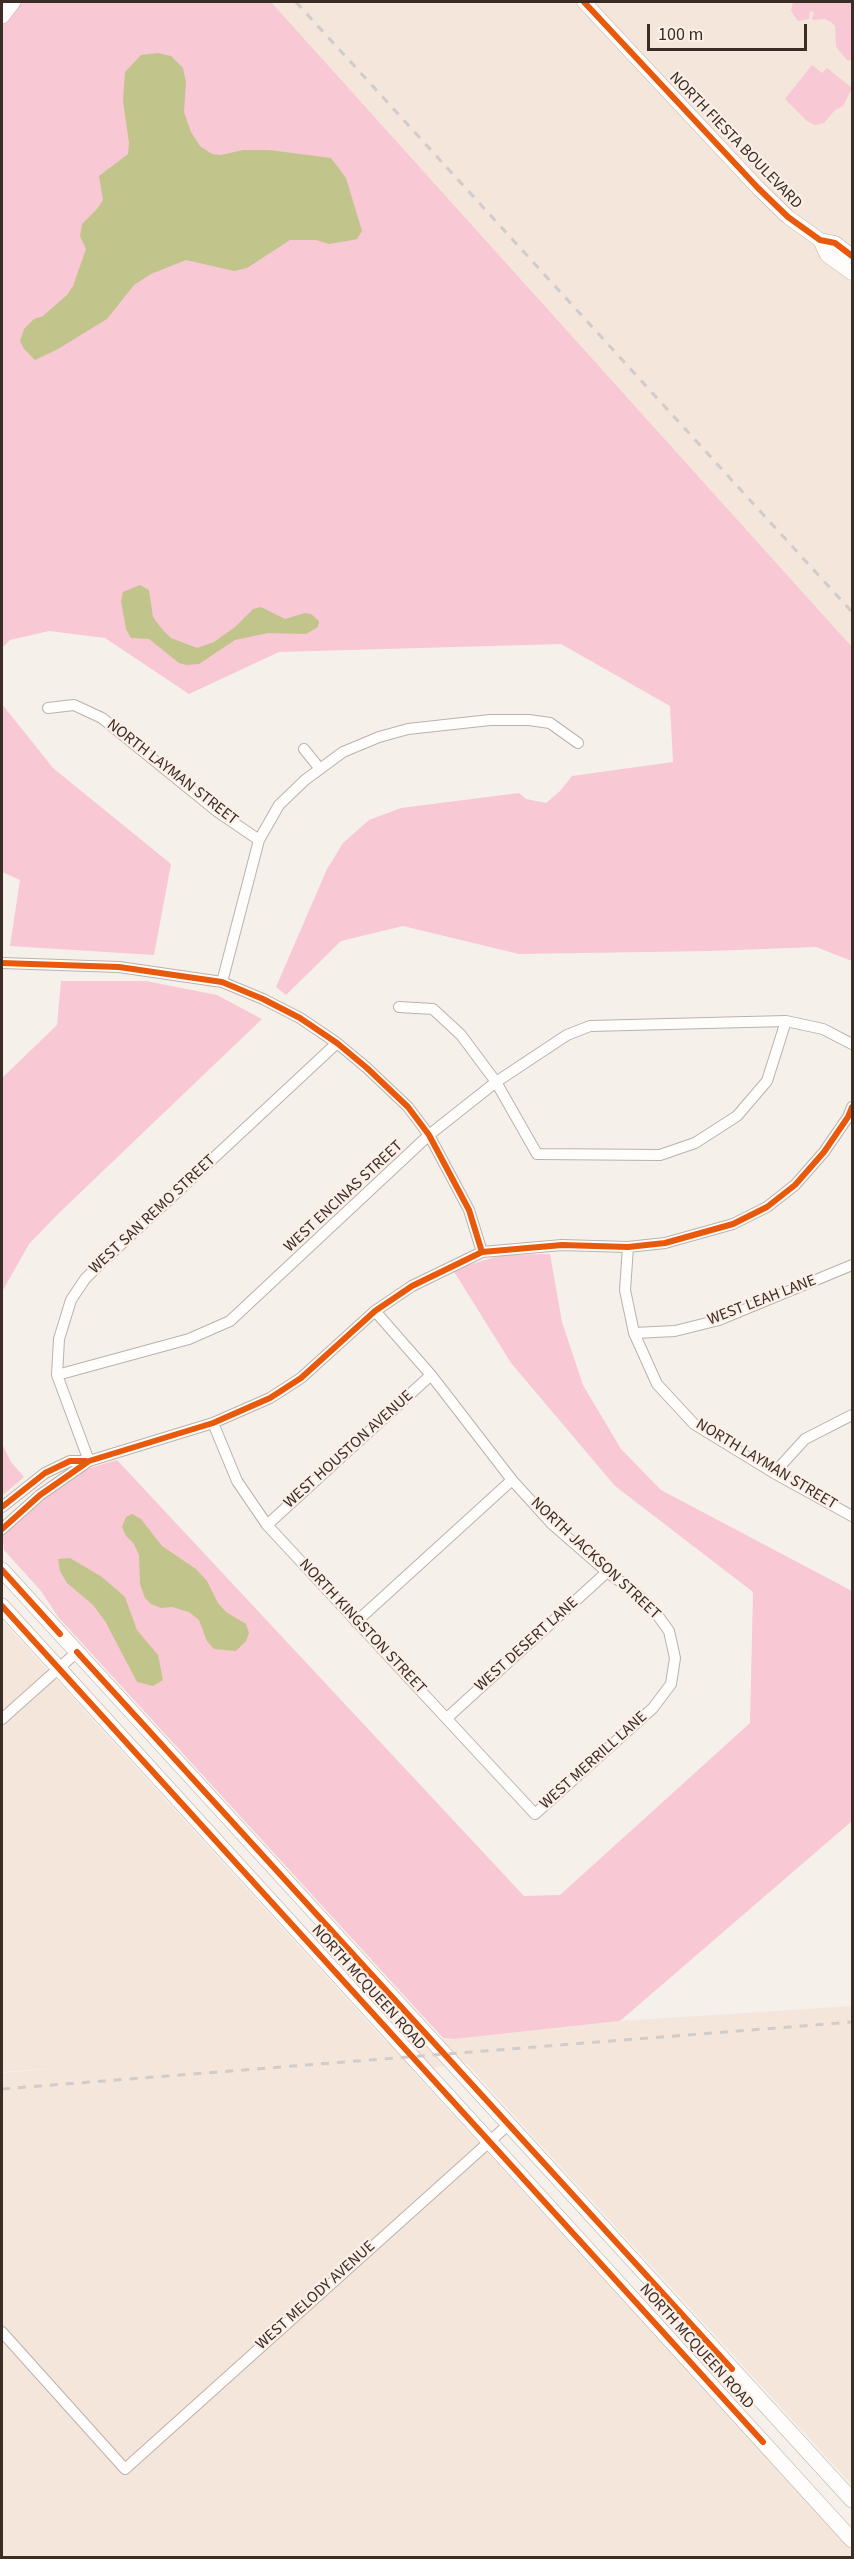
<!DOCTYPE html>
<style>
body{margin:0}
#map{position:relative;width:854px;height:2559px;overflow:hidden;background:#f6f0eb;font-family:"Source Sans 3",sans-serif}
canvas{display:block}
.frame{position:absolute;inset:0;border:3px solid #392d26;pointer-events:none}
.scale{position:absolute;left:647px;top:24px;width:160px;height:27px;box-sizing:border-box;border:3px solid #392d26;border-top:0;padding-left:8px;font-size:18px;line-height:21px;white-space:nowrap;color:#392d26;-webkit-text-stroke:4px #fbefe7;paint-order:stroke}
</style>
<div id="map">
<canvas width="854" height="2559"></canvas>
<div class="frame"></div>
<div class="scale">100 m</div>
</div>
<script>
const g = document.querySelector('canvas').getContext('2d');
g.lineJoin = 'round';
function paint(path, color) { g.fillStyle = color; g.fill(path, 'evenodd'); }
const shape = rows => new Path2D(rows.map(r => 'M' + r).join(''));
function stroke(path, color, width, dash) { g.strokeStyle = color; g.lineWidth = width; g.lineCap = dash ? 'butt' : 'round'; g.setLineDash(dash || []); g.stroke(path); }
function label(font, color, halo, rows, align = 'center') {
  g.font = font + ' "Source Sans 3",sans-serif'; g.lineWidth = 4.5; g.setLineDash([]); g.textBaseline = 'middle'; g.strokeStyle = halo; g.fillStyle = color; for (const [text, x, y, turn = 0] of rows) {
    g.save(); g.translate(x, y); g.rotate((+turn || 0) * Math.PI / 180); g.textAlign = isNaN(turn) ? turn : align; if (halo) g.strokeText(text, 0, 0); g.fillText(text, 0, 0); g.restore();
  }
}
paint(shape([
 [271,2,852,2,852,647],
 [2,1620,386,2042,454,2039,620,2021,852,2006,852,2485,467,2064,412,2070,852,2551,852,2557,2,2557,2,2073,59,2068,2,2072]
]), '#f5e6dc');
paint(shape([
 [2,2,271,2,852,647,852,961,816,947,711,951,519,954,403,926,341,941,286,995,276,987,327,869,343,843,369,820,401,808,519,793,526,799,546,803,560,791,572,776,673,762,670,706,561,644,279,652,189,694,105,638,49,631,10,640,2,648],
 [793,2,852,2,852,61,847,60,836,47,835,26,831,22,824,19,814,20,812,19,814,12,810,11,809,19,798,21,791,11],
 [812,65,822,73,827,68,852,88,843,106,835,110,824,123,815,125,807,121,785,99],
 [2,704,53,768,171,864,154,955,10,946,20,880,2,872],
 [61,981,146,981,217,995,262,1019,59,1213,29,1244,2,1292,2,1078,57,1025],
 [550,1254,562,1322,583,1385,621,1449,661,1490,852,1591,852,1821,620,2021,454,2039,443,2038,59,1618,41,1591,4,1550,2,1535,45,1496,64,1482,90,1468,117,1460,524,1896,560,1895,750,1723,753,1592,615,1486,511,1363,453,1270,501,1255],
 [2,1444,11,1462,24,1477,2,1496]
]), '#f8c8d4');
paint(shape([
 [158,53,171,56,183,68,186,82,184,112,191,132,200,146,212,154,221,155,243,150,269,150,331,158,346,178,362,231,357,239,347,241,329,244,316,240,290,240,247,268,234,271,186,260,151,274,134,285,107,319,58,349,35,360,24,349,20,341,24,329,34,319,43,316,67,295,73,286,86,249,80,236,82,224,97,209,103,200,99,176,128,154,129,143,123,101,125,72,141,55],
 [140,585,149,590,153,617,162,629,171,638,197,648,214,642,235,627,253,609,261,607,285,619,305,613,311,614,319,621,318,627,306,634,268,633,235,640,199,664,186,665,179,663,149,639,131,638,126,629,121,601,123,592],
 [132,1514,141,1519,162,1546,196,1569,207,1581,218,1603,226,1612,246,1624,249,1633,246,1641,236,1651,214,1649,207,1641,199,1620,189,1612,172,1607,161,1608,151,1604,145,1598,140,1584,139,1555,134,1544,126,1536,122,1527,126,1517],
 [70,1558,102,1577,125,1597,137,1630,158,1655,163,1680,153,1686,137,1682,105,1621,93,1605,67,1583,60,1571,58,1559]
]), '#c2c58b');
const minor = shape([
 [48,708,74,705,102,718,218,812,259,840],
 [304,749,320,769],
 [2,963,119,967,222,982,263,999,300,1018,337,1043,367,1068,408,1107,429,1135,469,1210,482,1252],
 [222,982,259,840,279,805,305,780,343,752,379,737,408,729,490,720,529,720,550,723,578,743],
 [399,1007,433,1009,461,1035,496,1082,537,1154,660,1155,695,1143,737,1116,767,1081,786,1021],
 [628,1247,625,1290,634,1333,657,1384,694,1424,774,1473,852,1516],
 [634,1333,675,1331,719,1320,852,1265],
 [57,1375,189,1339,230,1321,429,1135,496,1082,567,1035,590,1026,786,1021,823,1029,852,1044],
 [213,1423,237,1481,267,1525,535,1814,653,1708,671,1684,675,1658,669,1631,653,1609,634,1591,607,1572,552,1524,512,1480,431,1375,375,1311],
 [89,1461,57,1375,59,1339,71,1300,85,1279,103,1261,337,1043],
 [774,1473,805,1439,852,1415],
 [2,1507,45,1473,70,1461,89,1461],
 [267,1525,431,1375],
 [2,1529,40,1495,89,1461,213,1423,270,1398,301,1378,375,1311,412,1286,482,1252,562,1245,628,1247,665,1243,733,1224,767,1207,795,1185,824,1152,848,1117,852,1107],
 [356,1622,512,1480],
 [447,1718,607,1572],
 [2,1719,77,1652],
 [2,2332,125,2469,508,2125]
]);
const tertiary = shape([
 [584,2,758,188,788,217,820,240,835,243,852,256],
 [820,240,827,255,852,273]
]);
const secondary = shape([
 [2,16,13,2],
 [2,1570,852,2500],
 [2,1606,852,2540]
]);
stroke(minor, '#bab2ac', 12);
stroke(tertiary, '#bab2ac', 15);
stroke(secondary, '#bab2ac', 16);
stroke(minor, '#fefdfc', 10);
stroke(tertiary, '#fefdfc', 14);
stroke(secondary, '#fefdfc', 15);
stroke(shape([
 [296,2,852,612],
 [2,2089,852,2022]
]), '#cfcccb', 3, [8, 8]);
stroke(shape([
 [584,2,758,188,788,217,820,240,835,243,852,256],
 [2,963,119,967,222,982,263,999,300,1018,337,1043,367,1068,408,1107,429,1135,469,1210,482,1252],
 [2,1507,45,1473,70,1461,86,1461],
 [2,1529,40,1495,89,1461,213,1423,270,1398,301,1378,375,1311,412,1286,482,1252,562,1245,628,1247,665,1243,733,1224,767,1207,795,1185,824,1152,848,1117,852,1107],
 [2,1570,60,1634],
 [2,1606,763,2442],
 [77,1652,732,2369]
]), '#e8590c', 6);
label('16px', '#392d26', '#fbefe7', [
 ["NORTH FIESTA BOULEVARD",735,141,46],
 ["NORTH LAYMAN STREET",172,773,38],
 ["WEST ENCINAS STREET",344,1197,-43],
 ["WEST SAN REMO STREET",153,1215,-43],
 ["WEST LEAH LANE",762,1301,-21],
 ["WEST HOUSTON AVENUE",349,1450,-42],
 ["NORTH LAYMAN STREET",766,1465,31],
 ["NORTH JACKSON STREET",595,1559,43],
 ["NORTH KINGSTON STREET",362,1627,47],
 ["WEST DESERT LANE",527,1645,-42],
 ["WEST MERRILL LANE",594,1761,-42],
 ["NORTH MCQUEEN ROAD",368,1988,48],
 ["WEST MELODY AVENUE",316,2296,-42],
 ["NORTH MCQUEEN ROAD",696,2347,48]
]);
</script>
